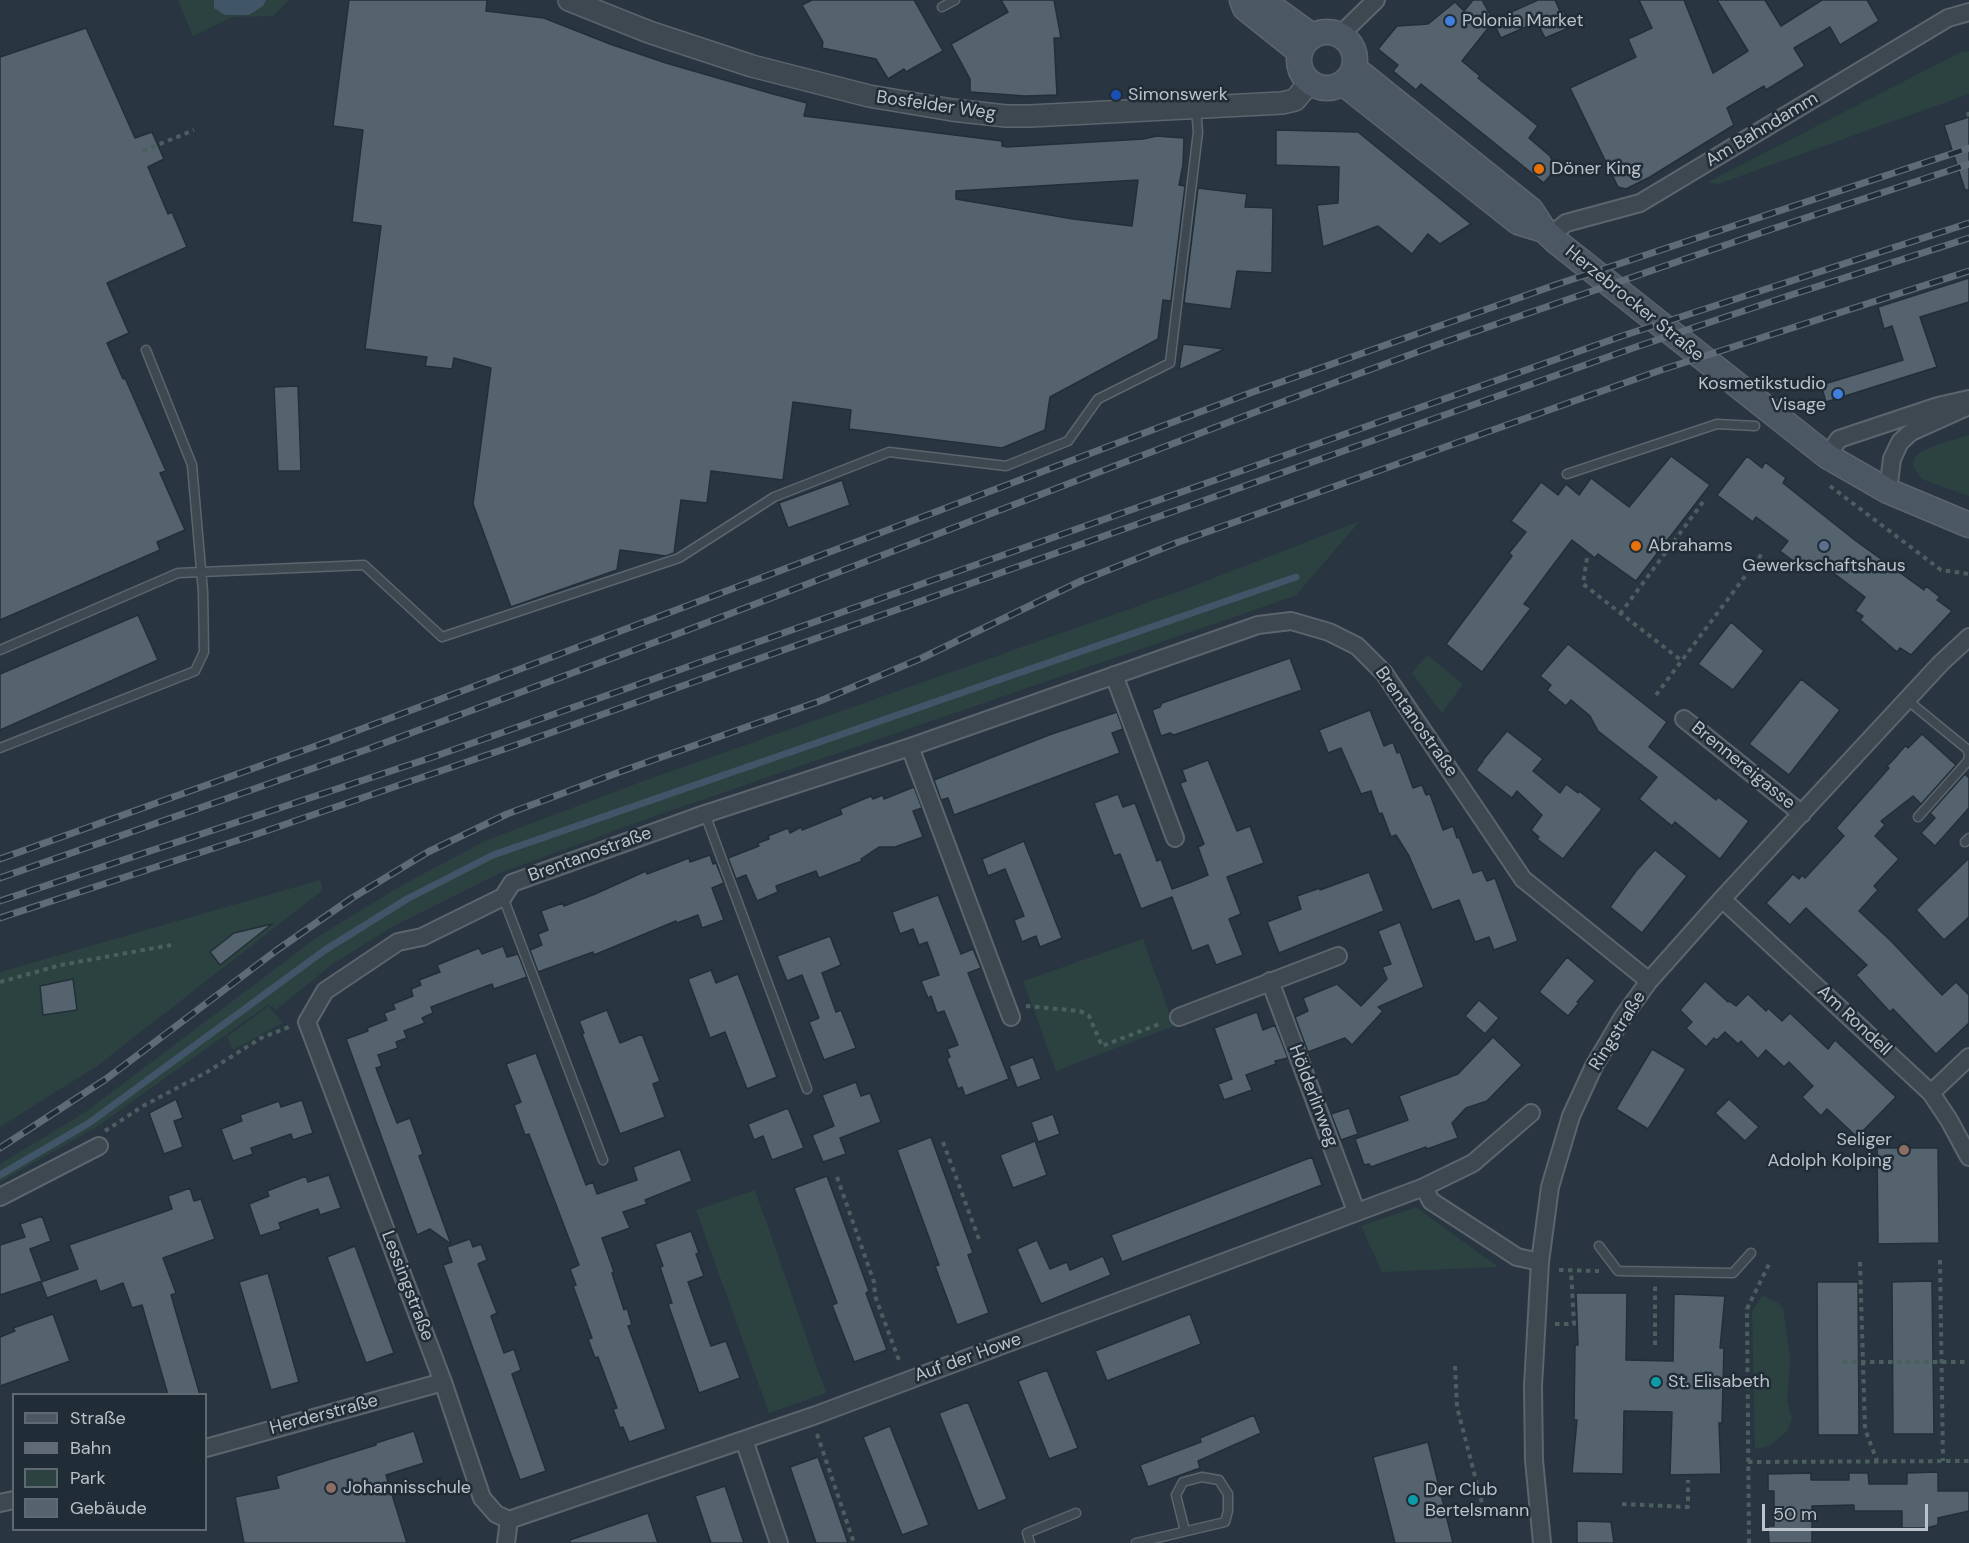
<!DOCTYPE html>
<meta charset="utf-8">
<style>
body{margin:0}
#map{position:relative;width:1969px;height:1543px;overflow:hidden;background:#293641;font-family:"DM Sans",sans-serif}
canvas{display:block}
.legend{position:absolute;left:12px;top:1393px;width:195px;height:138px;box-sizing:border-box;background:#212d36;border:2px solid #5e6972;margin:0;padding:8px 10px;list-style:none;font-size:18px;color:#bac2cb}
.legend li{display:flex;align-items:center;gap:12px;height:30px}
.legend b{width:30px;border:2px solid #5e6972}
.scale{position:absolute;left:1762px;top:1504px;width:166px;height:27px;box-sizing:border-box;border:3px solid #bac2cb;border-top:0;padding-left:8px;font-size:18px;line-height:21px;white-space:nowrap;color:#bac2cb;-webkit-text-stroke:4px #212d36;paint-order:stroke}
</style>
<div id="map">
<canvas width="1969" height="1543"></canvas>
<ul class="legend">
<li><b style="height:8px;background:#4b5763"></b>Straße</li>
<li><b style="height:8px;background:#5f6c77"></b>Bahn</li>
<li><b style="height:16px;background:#2b4241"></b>Park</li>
<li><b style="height:16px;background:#54636d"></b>Gebäude</li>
</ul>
<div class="scale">50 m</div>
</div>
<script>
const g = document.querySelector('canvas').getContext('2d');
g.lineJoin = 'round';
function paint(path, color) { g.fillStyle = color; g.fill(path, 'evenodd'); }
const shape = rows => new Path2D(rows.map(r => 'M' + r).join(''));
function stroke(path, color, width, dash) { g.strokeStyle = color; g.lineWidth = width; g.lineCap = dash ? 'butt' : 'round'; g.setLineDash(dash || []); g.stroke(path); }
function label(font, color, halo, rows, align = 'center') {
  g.font = font + ' "DM Sans",sans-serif'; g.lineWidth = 5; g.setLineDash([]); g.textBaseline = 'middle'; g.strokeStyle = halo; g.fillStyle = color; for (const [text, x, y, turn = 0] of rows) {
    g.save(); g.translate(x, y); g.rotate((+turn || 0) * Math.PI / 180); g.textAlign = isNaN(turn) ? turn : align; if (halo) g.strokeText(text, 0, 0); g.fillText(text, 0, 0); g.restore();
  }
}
paint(shape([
 [178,0,289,0,273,16,232,17,193,36],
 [1969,51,1969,94,1718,184,1708,182,1961,52],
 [1969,435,1969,496,1932,483,1922,479,1916,471,1913,465,1914,458,1921,452,1933,446],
 [1360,521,1295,596,652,817,500,873,392,927,331,965,276,1010,269,1004,95,1128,0,1182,0,1164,84,1113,319,936,404,884,487,840,641,782,1183,590],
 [1427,655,1463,684,1442,713,1412,673],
 [320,880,323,890,97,1066,0,1127,0,972],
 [1143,939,1174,1026,1056,1071,1023,981],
 [269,1006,282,1023,233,1050,227,1037],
 [755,1190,826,1393,769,1413,696,1210],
 [1416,1207,1498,1267,1382,1272,1361,1226],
 [1762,1295,1778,1303,1783,1308,1790,1358,1787,1401,1792,1419,1787,1431,1770,1446,1755,1449,1752,1312]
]), '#2b4241');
paint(shape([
 [214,0,266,0,263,6,249,15,225,15,214,8]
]), '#405668');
stroke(shape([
 [0,1175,89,1123,325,950,407,899,493,855,1296,577]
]), '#405668', 7);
const building = shape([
 [349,0,487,0,486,11,544,18,610,44,666,63,773,94,807,103,804,116,1002,141,1002,146,1007,147,1143,139,1157,136,1184,138,1183,165,1179,185,1185,186,1171,301,1163,300,1158,339,1050,397,1045,430,1002,448,849,429,851,410,793,402,783,480,711,471,707,503,681,500,674,553,666,556,620,550,617,570,511,607,473,504,491,368,454,358,452,369,425,366,427,357,365,349,381,226,352,222,363,130,333,126,349,0],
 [1138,180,1132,226,1073,219,956,199,956,191,1138,180],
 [812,0,914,0,943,51,906,72,904,69,888,79,876,59,822,48,823,42,802,5,812,0],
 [1001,0,1054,0,1061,38,1054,38,1057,95,1025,96,970,92,970,79,951,44,1008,12,1001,0],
 [1473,0,1482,0,1493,20,1538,0,1555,0,1561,13,1564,11,1569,28,1545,38,1537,22,1501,38,1493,22,1462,61,1480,76,1478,78,1538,126,1529,138,1550,156,1556,168,1544,183,1421,84,1416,90,1393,71,1398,65,1378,49,1397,26,1428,24,1455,2,1464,11,1473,0],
 [1639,0,1684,0,1713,73,1748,51,1717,0,1765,0,1781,26,1822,0,1867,0,1879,21,1840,45,1830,27,1794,48,1805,66,1766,90,1764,86,1727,108,1734,125,1650,177,1626,189,1618,187,1570,88,1636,57,1628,39,1652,28,1639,0],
 [86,28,135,138,152,132,164,159,148,167,168,214,172,212,187,247,107,283,129,333,107,343,123,379,125,378,166,471,160,473,185,530,157,542,160,550,0,620,0,57,86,28],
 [1969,117,1969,190,1965,190,1944,125,1969,117],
 [1276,130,1358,132,1471,224,1440,244,1428,234,1412,254,1378,226,1323,247,1317,205,1338,203,1339,167,1276,165,1276,130],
 [1198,188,1247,194,1245,207,1273,208,1272,273,1237,271,1231,309,1184,303,1198,188],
 [1969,278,1969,302,1920,317,1937,367,1826,402,1821,385,1903,360,1892,326,1884,329,1878,307,1969,278],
 [1183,344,1225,349,1179,370,1183,344],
 [298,386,301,471,278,471,274,387,298,386],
 [1671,456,1710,485,1636,581,1598,554,1595,558,1572,540,1524,604,1531,608,1482,672,1446,644,1512,556,1509,553,1526,532,1511,521,1541,482,1558,495,1566,484,1579,495,1591,478,1629,507,1671,456],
 [1747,456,1762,468,1765,462,1786,478,1783,483,1856,541,1924,590,1926,586,1940,597,1937,600,1952,611,1911,655,1900,648,1897,652,1860,620,1863,616,1855,611,1865,597,1819,562,1810,574,1780,551,1788,541,1756,517,1753,522,1717,495,1747,456],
 [842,480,850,505,788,528,779,503,842,480],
 [138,615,158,660,0,730,0,674,138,615],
 [1731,622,1764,651,1733,690,1698,664,1731,622],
 [1568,644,1667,722,1649,747,1716,800,1718,797,1749,821,1720,859,1675,822,1672,826,1639,799,1657,777,1598,731,1590,716,1571,700,1566,706,1547,690,1551,685,1540,676,1568,644],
 [1290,658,1302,690,1174,735,1170,733,1161,736,1152,710,1160,707,1162,703,1290,658],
 [1801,679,1840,710,1789,775,1749,744,1801,679],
 [1370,710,1384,746,1393,742,1397,753,1400,752,1413,788,1422,785,1426,795,1430,794,1443,830,1453,826,1457,838,1459,837,1473,873,1482,870,1487,881,1495,878,1518,941,1494,950,1489,937,1475,942,1459,900,1432,910,1409,856,1396,835,1391,837,1382,813,1379,814,1371,791,1361,794,1341,748,1328,753,1319,730,1370,710],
 [1117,712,1123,729,1112,733,1120,753,954,815,948,798,941,800,934,780,1049,735,1117,712],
 [1507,731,1543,759,1533,771,1560,793,1566,784,1578,793,1579,791,1602,809,1563,859,1537,839,1539,837,1531,830,1542,815,1517,791,1512,798,1476,770,1483,761,1482,761,1507,731],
 [1922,734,1956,765,1921,804,1913,796,1881,821,1885,825,1875,836,1899,859,1874,886,1878,890,1859,911,1892,942,1942,995,1956,982,1969,995,1969,1023,1936,1054,1893,1009,1890,1012,1856,975,1867,965,1806,908,1790,925,1766,903,1793,874,1799,879,1802,875,1805,878,1844,836,1836,828,1889,768,1887,766,1893,760,1905,746,1908,748,1922,734],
 [1208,760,1237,831,1250,826,1264,863,1227,877,1241,914,1229,919,1243,955,1216,965,1208,945,1192,951,1172,897,1141,909,1120,854,1114,856,1094,803,1118,794,1123,807,1135,803,1157,861,1161,859,1172,889,1191,882,1208,875,1198,847,1204,844,1180,783,1186,781,1182,770,1208,760],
 [1965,774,1969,778,1969,808,1935,846,1921,833,1935,818,1930,813,1965,774],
 [914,787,922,808,913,811,923,837,895,847,879,847,861,859,862,861,819,878,816,871,776,886,778,892,757,901,746,875,736,879,728,858,759,846,758,843,769,839,768,836,788,828,790,833,801,827,802,830,842,814,840,809,871,796,873,799,883,795,884,799,914,787],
 [1024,841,1062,938,1040,947,1036,936,1022,942,1014,920,1024,916,1005,869,988,876,982,859,1024,841],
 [1655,850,1687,876,1642,933,1610,907,1636,871,1655,850],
 [710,855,713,864,716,863,724,883,712,888,724,920,702,928,698,915,677,923,676,921,594,955,593,952,538,972,530,950,542,945,538,934,548,930,541,911,563,903,564,906,595,894,646,871,647,874,689,858,690,862,710,855],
 [1969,858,1969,917,1944,940,1916,910,1969,858],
 [1369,872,1384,911,1279,953,1267,922,1301,909,1297,896,1320,888,1320,890,1369,872],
 [938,895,961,954,973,949,981,968,968,973,1009,1079,965,1096,962,1087,958,1089,947,1059,950,1057,947,1049,958,1045,944,1011,937,1013,931,996,928,998,921,981,939,975,927,942,919,945,913,929,900,934,892,912,938,895],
 [1400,922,1424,987,1378,1007,1383,1011,1352,1045,1345,1038,1308,1052,1295,1017,1308,1011,1303,998,1337,984,1361,1006,1387,979,1382,967,1391,964,1378,931,1400,922],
 [272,924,220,965,210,952,234,933,272,924],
 [830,936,841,965,822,973,836,1012,841,1010,856,1048,824,1060,809,1022,819,1018,802,975,787,981,777,956,830,936],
 [503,946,507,957,518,954,527,977,494,989,492,984,431,1007,433,1013,422,1018,425,1023,404,1031,407,1038,396,1042,398,1048,378,1055,382,1066,376,1068,397,1123,410,1118,423,1154,419,1156,451,1244,430,1229,417,1235,346,1039,368,1031,367,1028,387,1020,384,1013,395,1009,393,1004,413,996,411,989,421,985,419,980,440,972,437,965,479,948,482,954,503,946],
 [1567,957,1595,981,1577,1002,1579,1003,1568,1016,1539,992,1567,957],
 [711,970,716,983,738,974,777,1077,747,1089,725,1032,710,1038,688,979,711,970],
 [73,979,77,1010,43,1015,40,986,73,979],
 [1705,981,1728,1002,1729,1001,1736,1006,1748,994,1766,1011,1768,1008,1782,1021,1790,1013,1828,1049,1835,1040,1896,1097,1857,1137,1827,1109,1821,1116,1802,1097,1813,1086,1789,1062,1784,1067,1766,1050,1758,1059,1741,1041,1738,1044,1725,1032,1717,1040,1714,1038,1706,1047,1686,1028,1692,1022,1680,1010,1705,981],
 [1479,1000,1499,1018,1485,1034,1465,1016,1479,1000],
 [607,1010,620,1043,642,1034,660,1081,653,1084,665,1117,620,1134,582,1034,584,1033,579,1021,607,1010],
 [1257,1012,1263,1030,1275,1025,1288,1058,1275,1061,1276,1064,1246,1075,1252,1090,1224,1100,1218,1084,1232,1079,1214,1028,1257,1012],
 [1493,1037,1522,1065,1487,1101,1466,1108,1452,1123,1458,1138,1427,1149,1426,1147,1371,1167,1369,1164,1364,1165,1355,1139,1408,1120,1399,1096,1458,1074,1493,1037],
 [1652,1049,1686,1069,1648,1129,1616,1109,1652,1049],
 [536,1053,586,1185,593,1182,597,1194,637,1180,633,1167,680,1149,692,1181,645,1200,647,1204,623,1212,630,1228,602,1238,614,1272,612,1273,624,1310,627,1308,632,1325,628,1326,666,1429,629,1442,623,1427,620,1428,613,1409,617,1408,598,1357,595,1358,588,1339,592,1338,573,1286,576,1285,570,1269,579,1265,529,1134,525,1135,514,1105,521,1102,506,1064,536,1053],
 [1033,1057,1041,1079,1017,1088,1009,1066,1033,1057],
 [856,1082,861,1096,870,1093,881,1122,840,1138,846,1154,823,1162,812,1135,834,1126,822,1095,856,1082],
 [176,1099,183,1118,174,1121,183,1147,164,1154,149,1113,176,1099],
 [1729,1099,1759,1127,1745,1141,1715,1113,1729,1099],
 [302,1100,313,1133,293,1140,291,1134,251,1148,253,1154,233,1161,221,1129,242,1121,240,1115,279,1101,281,1107,302,1100],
 [788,1108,804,1148,772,1160,763,1136,754,1140,748,1124,788,1108],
 [1349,1108,1358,1134,1341,1140,1331,1114,1349,1108],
 [1053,1114,1060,1134,1038,1142,1031,1122,1053,1114],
 [931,1137,973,1253,968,1255,989,1313,957,1325,935,1266,939,1265,897,1150,931,1137],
 [1035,1141,1047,1175,1013,1188,1000,1155,1035,1141],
 [1877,1148,1938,1148,1939,1243,1878,1244,1877,1148],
 [1312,1157,1322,1185,1122,1262,1111,1235,1312,1157],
 [329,1175,341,1208,320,1215,318,1209,298,1216,279,1223,281,1229,260,1236,249,1204,269,1196,267,1191,306,1176,308,1182,329,1175],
 [827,1176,869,1291,866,1293,887,1350,854,1362,832,1305,837,1303,794,1188,827,1176],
 [190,1188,194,1201,201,1199,215,1239,163,1258,176,1293,171,1295,200,1395,168,1395,142,1305,132,1308,123,1283,100,1292,96,1280,47,1298,41,1282,78,1269,69,1245,172,1209,168,1196,190,1188],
 [42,1216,51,1241,30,1249,42,1281,0,1295,0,1245,25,1237,20,1224,42,1216],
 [691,1231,699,1253,696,1254,704,1276,688,1282,711,1346,726,1341,740,1378,699,1393,668,1304,672,1303,660,1267,663,1266,655,1244,691,1231],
 [470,1239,473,1247,481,1244,487,1260,478,1264,497,1313,491,1316,504,1353,514,1349,521,1370,512,1374,546,1471,520,1480,443,1265,452,1262,447,1247,470,1239],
 [1037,1240,1050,1269,1067,1262,1070,1270,1103,1256,1111,1275,1041,1304,1017,1249,1037,1240],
 [355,1246,394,1353,366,1363,327,1257,355,1246],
 [268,1273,299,1382,271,1390,239,1282,268,1273],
 [1932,1281,1934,1434,1893,1434,1892,1282,1932,1281],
 [1817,1282,1858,1282,1859,1435,1818,1435,1817,1282],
 [1576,1293,1627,1293,1626,1360,1673,1361,1674,1294,1725,1296,1720,1348,1724,1348,1722,1423,1719,1423,1721,1474,1670,1475,1672,1412,1624,1411,1623,1474,1572,1473,1577,1420,1574,1420,1575,1345,1578,1345,1576,1293],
 [53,1314,70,1361,0,1386,0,1337,15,1331,13,1328,53,1314],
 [1190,1314,1201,1344,1107,1381,1095,1351,1190,1314],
 [1047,1370,1078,1448,1049,1459,1018,1381,1047,1370],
 [968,1402,1007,1499,978,1511,939,1413,968,1402],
 [1254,1415,1261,1433,1198,1461,1200,1468,1148,1487,1140,1465,1201,1442,1200,1438,1254,1415],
 [890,1426,929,1525,902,1535,863,1437,890,1426],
 [414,1431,424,1463,386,1475,407,1543,244,1543,235,1497,279,1488,276,1476,376,1445,376,1443,414,1431],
 [1428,1442,1453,1543,1395,1543,1373,1457,1428,1442],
 [818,1457,834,1502,848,1543,816,1543,790,1467,818,1457],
 [1938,1472,1938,1491,1969,1491,1969,1511,1938,1518,1938,1525,1927,1528,1902,1528,1902,1511,1854,1511,1854,1505,1812,1506,1812,1543,1769,1543,1768,1526,1774,1526,1774,1491,1768,1491,1768,1474,1811,1473,1811,1480,1849,1480,1849,1473,1868,1473,1869,1484,1907,1484,1907,1473,1938,1472],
 [725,1486,744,1543,711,1543,695,1496,725,1486],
 [648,1513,658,1543,570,1543,570,1540,648,1513],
 [1577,1521,1611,1522,1614,1543,1577,1543,1577,1521]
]);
paint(building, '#54636d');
stroke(building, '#232f38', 1.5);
const service = shape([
 [942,7,955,0],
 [1567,474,1717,424,1755,426],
 [0,650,178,573,364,565,442,637,679,558,774,497,889,452,1006,466,1068,441,1098,399,1170,363,1198,132,1196,108],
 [1907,700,1967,749,1969,754],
 [0,748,195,671,204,652,203,592,192,465,146,350],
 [705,814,807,1089],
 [1918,817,1968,761,1969,755],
 [1965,842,1969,838],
 [503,897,603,1160],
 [1599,1246,1618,1271,1733,1273,1751,1253],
 [1030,1543,1027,1533,1076,1513],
 [1136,1543,1225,1522,1228,1511,1228,1494,1219,1480,1202,1477,1183,1482,1176,1495,1185,1531]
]);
const minor = shape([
 [1340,35,1376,0],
 [1550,236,1566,223,1640,203,1948,18,1969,12],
 [1827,456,1839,439,1938,406,1969,399],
 [1888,491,1892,459,1900,442,1911,432,1969,406],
 [1114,675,1175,838],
 [1684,719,1802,814],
 [910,747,1011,1017],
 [1722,899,1931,1093,1949,1120,1969,1157],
 [1270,981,1356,1211],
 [1179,1017,1338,956],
 [1931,1093,1969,1057],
 [1424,1187,1431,1201,1517,1257,1540,1262],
 [0,1197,99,1146],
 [744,1440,779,1543],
 [206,1448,443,1382],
 [0,1503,14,1500],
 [509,1520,496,1514,482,1498,443,1382,307,1022,325,991,398,942,422,937,503,897,512,883,705,814,910,747,1258,625,1291,621,1329,632,1357,646,1384,673,1523,879,1649,981],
 [509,1520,816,1415,1424,1187,1473,1163,1531,1113],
 [506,1543,509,1520],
 [1542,1543,1534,1460,1533,1386,1540,1262,1550,1187,1571,1116,1594,1066,1623,1017,1649,981,1722,899,1941,663,1969,637]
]);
const tertiary = shape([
 [569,0,649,32,752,66,869,96,952,110,1006,116,1030,116,1282,103,1295,100,1310,82]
]);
const secondary = shape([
 [1242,0,1245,8,1300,52],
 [1262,0,1312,36],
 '1299 60a28 28 0 1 1 56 0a28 28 0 1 1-56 0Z',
 [1354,68,1531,210,1544,230,1558,243,1827,456,1888,491,1969,525],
 [1343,83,1518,222,1544,230]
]);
stroke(service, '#5b656e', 11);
stroke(minor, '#5b656e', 20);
stroke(tertiary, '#5b656e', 24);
stroke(secondary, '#5b656e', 27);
stroke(shape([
 [1968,112,1969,117],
 [143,151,194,130],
 [1830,486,1941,570,1969,574],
 [1587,558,1583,584,1682,661],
 [1620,614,1703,502],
 [1656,695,1764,551],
 [0,982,61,965,171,945],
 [1026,1006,1080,1011,1089,1016,1102,1046,1162,1023],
 [105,1131,143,1106,207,1072,261,1038,289,1027],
 [943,1142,980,1242],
 [837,1177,874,1282,875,1296,900,1363],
 [1940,1260,1943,1461],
 [1860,1262,1865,1429,1877,1461],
 [1559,1270,1599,1271],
 [1555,1324,1574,1324,1571,1271],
 [1655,1345,1655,1286],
 [1843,1362,1969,1362],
 [1455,1366,1457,1407,1482,1503],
 [817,1434,854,1543],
 [1748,1462,1969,1461],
 [1622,1504,1688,1507,1688,1480],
 [1749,1543,1747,1309,1770,1262]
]), '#4b5f5f', 4, [4.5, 4.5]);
stroke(service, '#3d4851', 8);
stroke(minor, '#3d4851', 16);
stroke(tertiary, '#3d4851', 21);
stroke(secondary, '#4b5763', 24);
const rail = shape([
 [0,859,327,742,1250,393,1558,284,1969,148],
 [0,878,368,749,685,631,1258,411,1439,344,1772,229,1969,164],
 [0,901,433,757,1622,336,1969,223],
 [0,918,260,833,519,744,1633,348,1794,294,1969,238],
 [0,1148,106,1079,277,950,352,898,428,852,507,814,625,770,820,701,922,658,1081,581,1176,543,1661,370,1969,271]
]);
stroke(rail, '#5f6c77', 7);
stroke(rail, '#212d36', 4.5, [14]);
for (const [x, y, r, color] of [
 [1450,21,6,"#3f7fe0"],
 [1116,95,6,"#1a4fb4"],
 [1539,169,6,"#e8710a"],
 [1838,394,6,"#3f7fe0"],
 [1636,546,6,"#e8710a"],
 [1824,546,6,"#5c6f8a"],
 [1904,1150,6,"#8d6e63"],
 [1656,1382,6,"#0f9aa8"],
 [331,1488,6,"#8d6e63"],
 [1413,1500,6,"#0f9aa8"]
]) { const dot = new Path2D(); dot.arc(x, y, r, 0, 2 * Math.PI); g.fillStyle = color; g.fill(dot); stroke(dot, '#212d36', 2); }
label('18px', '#bac2cb', '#212d36', [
 ["Polonia Market",1462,21],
 ["Simonswerk",1128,95],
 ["Döner King",1551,169],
 ["Kosmetikstudio",1826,384,"right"],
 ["Visage",1826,405,"right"],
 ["Abrahams",1648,546],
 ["Gewerkschaftshaus",1824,566,"center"],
 ["Seliger",1892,1140,"right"],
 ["Adolph Kolping",1892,1161,"right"],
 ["St. Elisabeth",1668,1382],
 ["Johannisschule",343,1488],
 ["Der Club",1425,1490],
 ["Bertelsmann",1425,1511]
], 'left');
label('18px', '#bac2cb', '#212d36', [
 ["Bosfelder Weg",936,106,8],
 ["Am Bahndamm",1762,130,-31],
 ["Herzebrocker Straße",1634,304,39],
 ["Brentanostraße",1416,722,55],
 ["Brennereigasse",1743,766,39],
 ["Brentanostraße",590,855,-20],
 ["Am Rondell",1854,1021,43],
 ["Ringstraße",1618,1031,-58],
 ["Hölderlinweg",1313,1096,69],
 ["Lessingstraße",407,1286,69],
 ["Auf der Howe",968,1358,-20],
 ["Herderstraße",324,1415,-15]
]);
</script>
